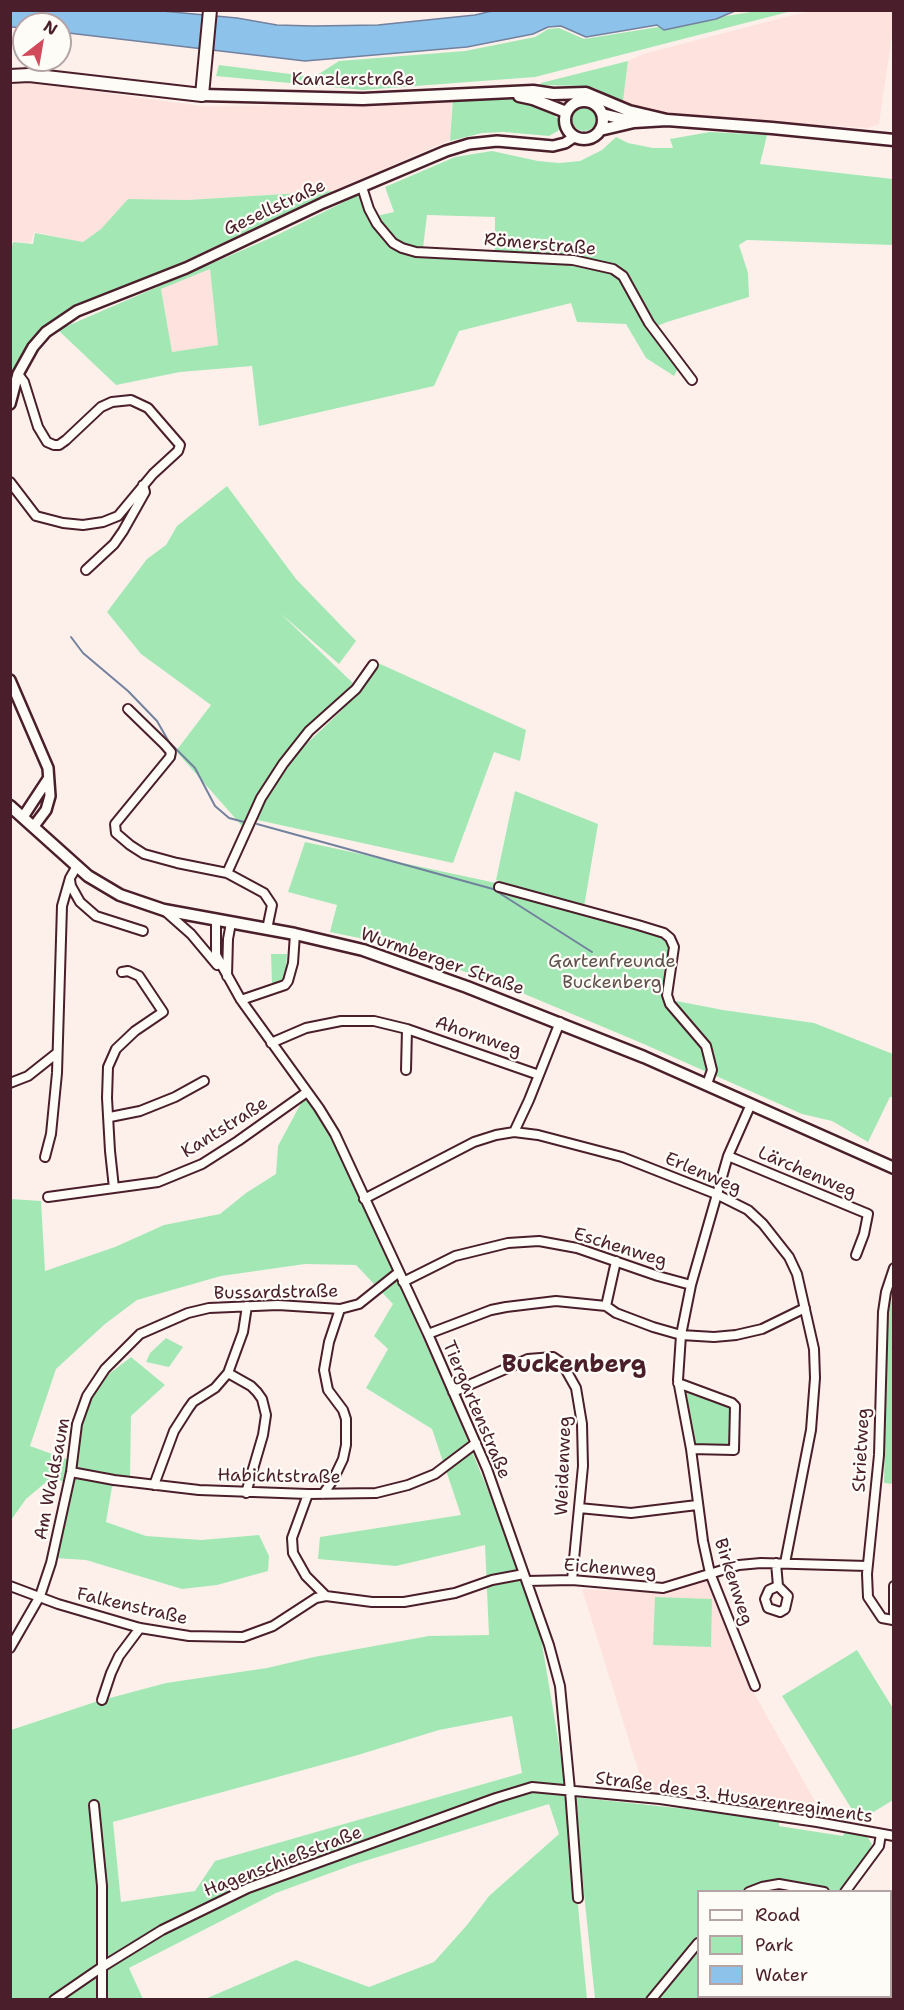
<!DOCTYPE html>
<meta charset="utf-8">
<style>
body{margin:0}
#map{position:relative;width:904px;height:2010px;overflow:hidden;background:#fdf0eb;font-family:"Shantell Sans",sans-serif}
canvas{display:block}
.frame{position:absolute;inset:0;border:12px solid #4a1f2b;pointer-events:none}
.legend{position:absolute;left:697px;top:1890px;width:195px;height:108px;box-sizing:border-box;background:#fdfcf7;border:2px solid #b5a4a5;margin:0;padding:8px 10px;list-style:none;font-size:18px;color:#4a1f2b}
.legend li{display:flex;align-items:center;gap:12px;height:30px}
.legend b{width:30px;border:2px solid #b5a4a5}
.north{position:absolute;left:12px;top:12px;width:60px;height:60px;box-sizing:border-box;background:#fdfcf7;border:2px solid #b5a4a5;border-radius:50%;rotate:31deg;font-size:16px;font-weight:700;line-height:24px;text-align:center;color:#4a1f2b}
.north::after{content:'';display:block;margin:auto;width:21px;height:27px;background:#d1495b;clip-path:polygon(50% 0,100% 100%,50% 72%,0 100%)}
</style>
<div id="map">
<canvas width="904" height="2010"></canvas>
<div class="frame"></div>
<ul class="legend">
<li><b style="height:8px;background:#fdfcf7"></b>Road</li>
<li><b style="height:16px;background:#a3e8b4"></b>Park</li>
<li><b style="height:16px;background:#8dc2eb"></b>Water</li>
</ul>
<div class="north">N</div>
</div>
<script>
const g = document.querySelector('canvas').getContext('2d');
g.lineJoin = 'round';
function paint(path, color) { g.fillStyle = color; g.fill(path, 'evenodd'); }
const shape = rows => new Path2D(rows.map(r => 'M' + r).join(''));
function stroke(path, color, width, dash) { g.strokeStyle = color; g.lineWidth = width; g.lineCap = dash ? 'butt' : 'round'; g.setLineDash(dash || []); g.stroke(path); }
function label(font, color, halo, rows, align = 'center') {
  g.font = font + ' "Shantell Sans",sans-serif'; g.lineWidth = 4.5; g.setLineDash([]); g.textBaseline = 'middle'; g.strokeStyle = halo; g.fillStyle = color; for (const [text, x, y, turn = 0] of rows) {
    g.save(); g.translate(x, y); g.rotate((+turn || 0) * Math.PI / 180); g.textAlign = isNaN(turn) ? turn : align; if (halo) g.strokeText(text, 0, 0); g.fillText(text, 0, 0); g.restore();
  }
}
paint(shape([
 [819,10,893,11,893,29,879,124,868,128,675,116,622,107,628,61,643,54,797,14],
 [10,82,36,83,201,106,364,105,452,99,450,140,333,191,187,200,128,199,101,229,83,242,34,232,31,243,11,241],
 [210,269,218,345,172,352,161,289],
 [707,1578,754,1693,817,1805,815,1812,644,1789,582,1589,662,1593]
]), '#fee2dd');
paint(shape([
 [757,11,792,11,535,77,363,90,216,76,219,65,314,77,339,61,465,51,535,37,548,29,559,28,584,39],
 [628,61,623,101,615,99,595,88,582,86,540,85,541,83],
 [453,97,505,98,534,103,549,110,561,122,558,131,549,136,504,132,482,133,450,141],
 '572 119a12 12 0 1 1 24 0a12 12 0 1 1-24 0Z',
 [710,132,767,135,760,164,893,179,893,245,747,240,739,245,748,273,749,297,667,322,655,327,621,279,678,368,674,376,646,358,626,324,577,322,571,303,459,331,434,386,259,426,252,366,180,372,116,385,58,330,275,236,358,195,368,218,394,212,385,187,455,157,492,151,538,161,559,163,580,161,602,150,616,137,628,143,653,148,673,148,670,139],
 [427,215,495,217,495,253,423,248],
 [210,269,218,345,172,352,161,289],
 [333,191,159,273,73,307,39,332,23,357,11,386,10,254,13,242,33,244,35,233,83,242,101,229,128,199,187,200],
 [227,486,296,579,356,641,339,664,280,613,356,686,297,741,266,784,242,826,176,751,211,705,141,654,107,612,147,559,166,545,177,526],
 [378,663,526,730,520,761,494,752,453,863,253,819,298,752,341,711],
 [515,791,598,824,584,907,496,880],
 [305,842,496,883,655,930,671,943,663,1001,671,1000,723,1010,814,1023,893,1054,893,1097,890,1097,868,1142,832,1121,802,1114,639,1042,491,980,359,938,330,932,337,905,288,892],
 [271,954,287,954,285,980,272,985],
 [307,1092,333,1136,455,1410,501,1522,541,1638,567,1792,587,1999,205,1999,296,1960,369,1987,434,1962,467,1925,489,1896,559,1834,549,1804,355,1864,276,1893,129,1968,143,1999,11,1999,11,1730,95,1702,166,1683,267,1668,314,1657,429,1636,489,1635,485,1545,396,1566,318,1559,320,1537,461,1515,432,1429,366,1388,388,1349,374,1336,393,1304,356,1265,305,1264,221,1276,137,1300,105,1324,56,1369,30,1446,66,1459,81,1433,88,1402,105,1377,131,1357,165,1385,131,1416,130,1478,112,1487,106,1522,146,1536,201,1540,259,1535,269,1556,268,1571,217,1585,182,1589,86,1560,55,1558,68,1495,62,1481,51,1478,26,1499,11,1520,11,1199,41,1201,45,1271,115,1247,164,1225,220,1214,246,1193,276,1174,278,1146],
 [512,1716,522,1773,215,1861,195,1891,121,1902,113,1822,358,1755,439,1730],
 [893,1286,894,1484,893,1484,884,1483,887,1322],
 [166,1338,183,1347,169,1367,146,1362,150,1353],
 [685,1387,732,1403,734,1450,693,1447],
 [655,1597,712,1599,711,1647,653,1645],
 [857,1650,894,1710,893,1800,859,1821,782,1696],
 [574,1797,779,1819,779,1826,843,1836,845,1831,866,1835,872,1844,868,1854,842,1891,698,1892,698,1996,766,1997,763,1999,595,1999]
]), '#a3e8b4');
const water = shape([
 [496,10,735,11,716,19,664,30,657,25,586,37,561,26,548,27,533,34,467,47,305,61,60,32,60,24,24,24,24,28,11,27,10,11,162,11,237,18,277,25,313,26,378,25,475,15,496,10]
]);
paint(water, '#8dc2eb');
stroke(water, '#72819e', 1.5);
stroke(shape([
 [71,637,83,653,128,691,157,721,169,742,195,768,215,806,229,818,244,822],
 [257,824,493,889,592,952]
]), '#72819e', 2);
const minor = shape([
 [362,187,369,209,377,224,393,243,402,248,416,252,573,260,613,269,623,276,649,323,692,380],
 [10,482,36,516,63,523,83,525,103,522,118,516,153,474,178,451,180,445,148,408,131,400,112,402,101,407,66,440,59,445,54,445,47,442,38,427,24,382,18,374],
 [86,570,114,544,123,531,145,492,143,485],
 [128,709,165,745,171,752,170,757,115,824,116,833,130,845,144,854,177,863,227,873,264,893,272,905,267,929],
 [227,873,261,798,283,764,309,731,356,689,373,665],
 [70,880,71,886,80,902,96,916,143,931],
 [499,887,638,925,664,933,670,938,674,947,667,995,670,1004,706,1046,712,1070,707,1084],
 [165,911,191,934,217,965],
 [216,921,216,955,241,1000,319,1108,335,1134,428,1334,487,1469,549,1645,560,1686,570,1790,578,1898],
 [227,976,228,939,231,923],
 [241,1000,285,985,288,981,293,963,295,934],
 [271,1043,306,1028,341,1021,374,1021,407,1029,539,1075],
 [406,1070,407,1029],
 [10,1083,28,1076,57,1053],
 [751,1104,728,1156,691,1285,681,1335,678,1380,691,1449,703,1541,710,1573,755,1686],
 [110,1117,140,1111,175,1097,204,1081],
 [514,1132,529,1100,560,1022],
 [728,1156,868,1214,864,1234,856,1255],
 [45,1157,51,1134,57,1073,62,906,70,878,77,866],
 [114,1188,110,1151,107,1098,108,1067,116,1049,135,1031,163,1012,139,976,128,971,122,972],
 [48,1197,158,1182,202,1164,238,1141,307,1092],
 [364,1199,474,1142,496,1135,514,1132,538,1135,622,1157,716,1194,748,1210,763,1224,789,1257,797,1274,814,1349,815,1378,811,1430,785,1563],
 [616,1261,606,1306,616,1313,653,1327,681,1335,714,1337,736,1335,762,1329,805,1308],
 [403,1282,455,1256,508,1243,539,1241,577,1248,658,1276,691,1285],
 [428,1334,491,1310,506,1307,556,1301,606,1306],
 [228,1373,251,1386,257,1392,262,1399,266,1415,263,1435,246,1493],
 [678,1383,732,1403,735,1406,734,1450,691,1449],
 [453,1392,528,1359,553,1357,562,1363,576,1388,582,1424,583,1466,572,1580],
 [71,1472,114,1480,199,1490,308,1494,376,1493,408,1485,435,1474,476,1443],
 [154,1485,174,1431,188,1409,193,1402,215,1388,228,1373,243,1332,247,1306],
 [308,1494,292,1538,293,1553,306,1576,326,1596],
 [323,1494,333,1480,343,1459,346,1445,346,1419,343,1410,328,1390,324,1370,329,1342,340,1309],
 [579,1508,631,1513,697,1505],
 [776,1563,778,1586,788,1596,785,1609,780,1612,768,1608,765,1599,769,1590,778,1586],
 [527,1581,572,1580,663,1588,739,1565,761,1563,867,1566],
 [10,1586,58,1604,140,1628,189,1636,243,1637,273,1626,316,1598,326,1596,372,1602,404,1602,455,1593,492,1580,524,1574],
 [894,1586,894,1620],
 [893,1620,882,1618,868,1597,867,1574,879,1455,883,1312,886,1292,894,1268],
 [10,1648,40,1596,51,1563,71,1472,77,1424,87,1396,105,1369,140,1334,188,1313,209,1308,278,1305,340,1309,359,1304,399,1272],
 [102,1700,111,1673,119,1656,140,1628],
 [94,1805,102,1886,102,2000],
 [749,1892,762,1887,779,1884,824,1892],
 [845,1892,879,1846,881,1834],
 [854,1996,856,2000],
 [54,2000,102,1967,162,1930,248,1888,496,1798,532,1787,660,1799,817,1822,894,1836],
 [651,2000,698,1943],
 [771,2000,774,1996]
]);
const tertiary = shape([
 [10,404,18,374,33,347,46,332,77,311,186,268,323,203,446,151,469,144,497,141,553,146,565,143,574,137],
 [10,680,48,768,50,796,46,810,34,826],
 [23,817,48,779]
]);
const secondary = shape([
 [202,95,363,99,533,91,553,94,586,93,629,111,667,120],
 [519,96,533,99,566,112],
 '565 120a19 19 0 1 1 38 0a19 19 0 1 1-38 0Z',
 [602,114,631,121],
 [600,130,634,122,667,120,772,128,894,140],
 [10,806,88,876,120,895,164,910,295,934,363,950,467,987,644,1057,894,1168]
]);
const primary = shape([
 [10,76,29,75,202,95,210,10]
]);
stroke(minor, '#4a1f2b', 12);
stroke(tertiary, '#4a1f2b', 14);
stroke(secondary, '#4a1f2b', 15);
stroke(primary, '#4a1f2b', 16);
stroke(minor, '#fdfcf7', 8);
stroke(tertiary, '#fdfcf7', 9);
stroke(secondary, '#fdfcf7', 10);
stroke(primary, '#fdfcf7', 12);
label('18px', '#4a1f2b', '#fdfcf7', [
 ["Kanzlerstraße",353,80],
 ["Gesellstraße",275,208,-25],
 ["Römerstraße",540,245,5],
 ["Wurmberger Straße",442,962,19],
 ["Ahornweg",478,1037,19],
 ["Kantstraße",225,1128,-32],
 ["Lärchenweg",807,1173,23],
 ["Erlenweg",703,1174,23],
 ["Eschenweg",620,1248,17],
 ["Bussardstraße",276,1293,-1],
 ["Tiergartenstraße",476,1410,67],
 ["Strietweg",862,1450,-87],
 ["Weidenweg",564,1466,-88],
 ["Habichtstraße",279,1477,1],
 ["Am Waldsaum",53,1479,-79],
 ["Eichenweg",610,1569,4],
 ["Birkenweg",733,1582,72],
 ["Falkenstraße",132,1607,13],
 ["Straße des 3. Husarenregiments",734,1798,8],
 ["Hagenschießstraße",283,1862,-21]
]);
label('18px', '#60514d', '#fdfcf7', [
 ["Gartenfreunde",612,962],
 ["Buckenberg",612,983]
]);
label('bold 24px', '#4a1f2b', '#fdfcf7', [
 ["Buckenberg",574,1366]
]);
</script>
